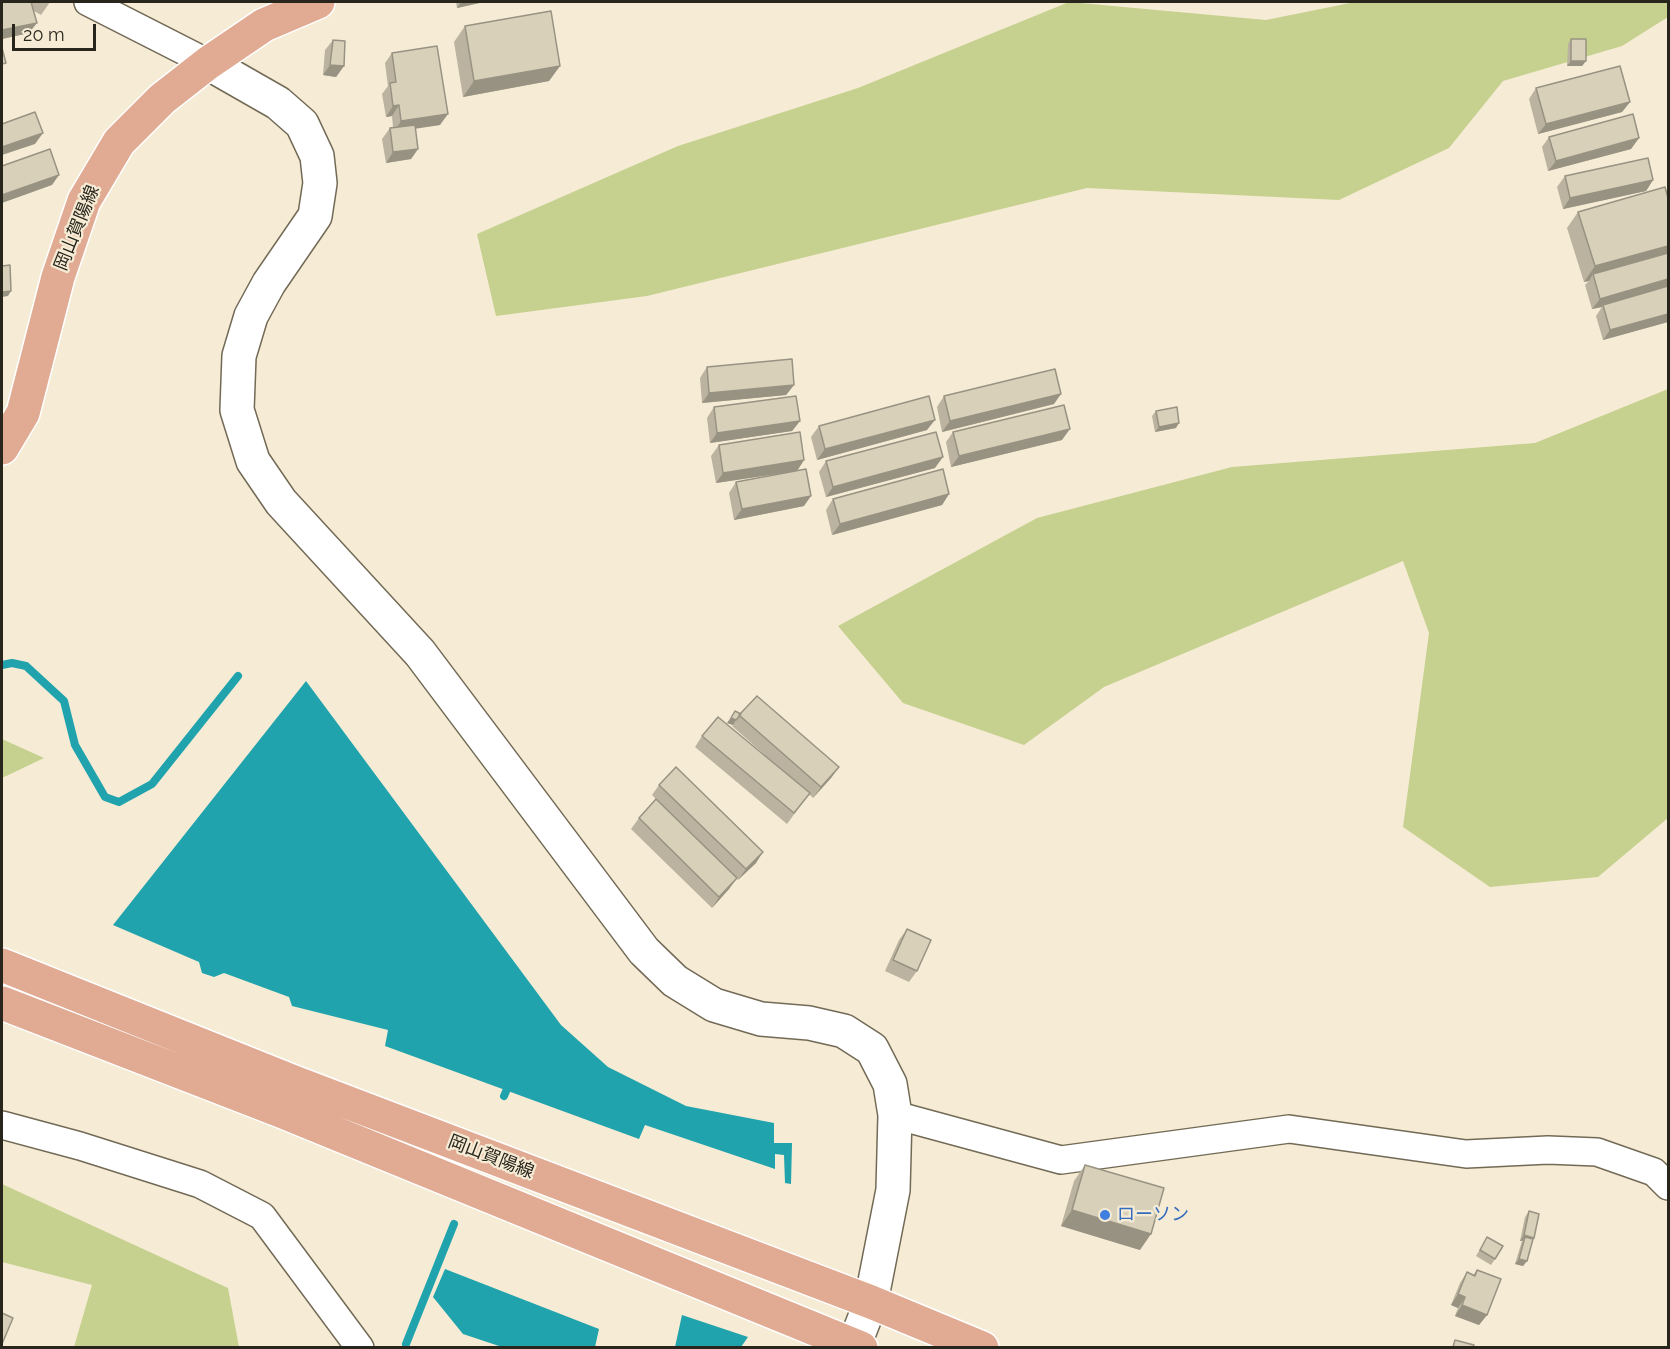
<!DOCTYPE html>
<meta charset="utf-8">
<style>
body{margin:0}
#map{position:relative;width:1670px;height:1349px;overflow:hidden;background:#f6ecd5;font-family:Raleway,sans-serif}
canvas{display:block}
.frame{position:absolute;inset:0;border:3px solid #28251c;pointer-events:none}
.scale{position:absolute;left:12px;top:24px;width:84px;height:27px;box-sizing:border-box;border:3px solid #28251c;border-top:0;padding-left:8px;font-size:18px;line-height:21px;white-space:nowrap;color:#28251c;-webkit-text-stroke:4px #f6ecd5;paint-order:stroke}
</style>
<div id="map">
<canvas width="1670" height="1349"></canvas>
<div class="frame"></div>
<div class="scale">20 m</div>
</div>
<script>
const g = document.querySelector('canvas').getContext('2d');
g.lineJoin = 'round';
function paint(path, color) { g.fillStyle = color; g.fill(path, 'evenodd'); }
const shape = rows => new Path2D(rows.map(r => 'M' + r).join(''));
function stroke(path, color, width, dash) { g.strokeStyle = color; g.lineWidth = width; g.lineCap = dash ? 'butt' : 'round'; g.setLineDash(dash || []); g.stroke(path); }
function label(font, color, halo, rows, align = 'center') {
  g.font = font + ' Raleway,"Noto Sans JP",sans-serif'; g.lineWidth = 4.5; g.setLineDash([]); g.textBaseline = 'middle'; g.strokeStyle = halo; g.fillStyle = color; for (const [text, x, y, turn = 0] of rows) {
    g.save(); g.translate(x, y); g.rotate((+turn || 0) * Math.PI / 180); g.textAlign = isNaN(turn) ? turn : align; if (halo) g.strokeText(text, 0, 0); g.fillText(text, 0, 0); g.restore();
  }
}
paint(shape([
 [1069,2,1266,20,1355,2,1668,2,1668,17,1622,46,1503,81,1449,148,1339,200,1087,188,647,296,496,316,477,234,678,146,858,88],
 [1668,389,1668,818,1598,877,1490,887,1403,827,1429,633,1403,561,1104,687,1024,745,903,703,838,626,1037,518,1232,467,1535,443],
 [2,739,44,758,2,778],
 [2,1184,228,1288,239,1347,74,1347,92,1285,2,1262]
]), '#c6d08f');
paint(shape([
 [306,681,561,1025,608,1067,686,1106,774,1123,774,1143,792,1143,791,1184,785,1183,784,1155,775,1154,775,1169,645,1125,639,1139,385,1046,388,1030,292,1006,289,997,224,973,214,977,202,973,199,962,113,925],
 [445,1269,599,1329,595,1347,502,1347,463,1334,433,1297],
 [682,1315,748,1337,741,1347,675,1347]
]), '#20a3ac');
stroke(shape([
 [2,665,12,663,26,666,64,701,75,745,105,797,119,802,152,784,238,676],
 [504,1096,511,1080],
 [406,1344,454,1224]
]), '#20a3ac', 8);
const minor = shape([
 [88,2,208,63],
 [895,1115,1061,1160,1289,1129,1466,1154,1548,1150,1597,1152,1654,1172,1668,1186],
 [2,1125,80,1146,200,1184,262,1216,360,1348]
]);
const tertiary = shape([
 [208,63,278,103,302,124,317,156,320,183,315,216,269,283,251,316,239,356,237,410,253,461,281,502,420,653,644,951,675,981,714,1005,761,1019,809,1023,844,1031,872,1049,890,1084,895,1115,893,1190,871,1302,853,1348]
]);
const primary = shape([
 [2,448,23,413,58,277,84,201,119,142,162,99,208,63,264,25,318,2],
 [2,965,294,1082,871,1302,982,1348],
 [2,1003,281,1111,861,1348]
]);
stroke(minor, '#726a56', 30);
stroke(tertiary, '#726a56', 36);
stroke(primary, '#fff', 36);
stroke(minor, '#fff', 27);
stroke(tertiary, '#fff', 33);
stroke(primary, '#e1aa92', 33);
paint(shape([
 [2,2,50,2,41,15,34,11,29,33,2,39],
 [456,2,484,2,457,8],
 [465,26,560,66,549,81,463,97,454,42],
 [1571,39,1586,61,1582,66,1567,66,1568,44],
 [333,40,344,66,336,77,323,75,325,50],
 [392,53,440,125,415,128,418,149,411,159,386,163,382,139,390,128,393,127,392,116,386,117,382,94,388,86,385,63],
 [1536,88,1630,102,1622,112,1538,134,1529,99],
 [1549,137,1639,138,1631,149,1548,171,1542,147],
 [1565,176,1653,180,1646,191,1563,209,1557,187],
 [1578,212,1668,322,1603,340,1596,316,1602,307,1592,309,1585,285,1589,281,1584,282,1567,228],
 [707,367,794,385,786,395,702,403,700,378],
 [944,396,1054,404,942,432,937,407],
 [714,407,800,421,792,431,710,443,707,418],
 [1156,411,1176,428,1155,432,1152,416],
 [819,426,927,430,817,460,811,437],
 [953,432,1062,440,951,467,946,442],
 [719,445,804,460,797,471,804,506,734,520,729,493,736,482,795,471,716,483,711,456],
 [826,461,935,468,826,497,819,472],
 [949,494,942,505,832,535,826,510,833,499],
 [735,711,839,767,831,778,813,798,809,794,787,824,695,747,702,736,765,755,732,726,733,725,727,723],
 [659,785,756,863,738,880,737,878,729,889,712,908,631,829,639,818,656,799,652,795],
 [907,929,917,971,909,982,885,971,899,940],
 [1085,1165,1140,1250,1061,1226,1074,1181],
 [1529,1211,1534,1238,1532,1241,1527,1261,1523,1266,1515,1264,1522,1241,1520,1241,1525,1217],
 [1487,1237,1495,1259,1491,1265,1476,1256],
 [1477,1270,1487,1315,1479,1325,1455,1316,1458,1308,1451,1305,1460,1283,1467,1272,1473,1275]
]), '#bbb39f');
paint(shape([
 [461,2,484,2,457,8],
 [37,23,29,33,2,39,2,30],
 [1571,61,1586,61,1582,66,1567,66],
 [330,65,344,66,336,77,323,75],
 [560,66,549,81,463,97,474,81],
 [1630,102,1622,112,1538,134,1546,124],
 [399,105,392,116,386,117,393,106],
 [448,114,440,125,394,132,401,121],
 [43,133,35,144,2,155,2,147],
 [1639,138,1631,149,1548,171,1556,161],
 [418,149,411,159,386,163,393,152],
 [59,175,52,185,2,203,2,195],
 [1653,180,1646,191,1563,209,1570,198],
 [1668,246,1668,259,1593,274,1589,281,1584,282,1595,266],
 [1668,279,1668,288,1603,305,1602,307,1592,309,1600,299],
 [11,291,8,296,2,297,2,292],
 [1668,314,1668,322,1603,340,1610,330],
 [794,385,786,395,702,403,709,393],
 [1061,394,1054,404,942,432,950,421],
 [935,420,927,430,817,460,825,449],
 [800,421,792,431,710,443,717,433],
 [1179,423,1176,428,1155,432,1159,427],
 [1070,429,1062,440,951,467,959,456],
 [943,457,935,468,826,497,833,487],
 [804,460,797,471,716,483,723,473],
 [949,494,942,505,832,535,840,524],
 [811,496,804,506,734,520,742,509],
 [731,718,736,720,733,725,727,723],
 [839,767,831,778,813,798,821,787],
 [763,852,756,863,738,880,746,869],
 [737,878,729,889,712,908,719,897],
 [1072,1210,1151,1234,1140,1250,1061,1226],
 [1524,1235,1534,1238,1531,1243,1525,1237,1522,1241,1520,1241],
 [1519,1259,1527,1261,1523,1266,1515,1264],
 [1458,1294,1465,1297,1458,1308,1451,1305],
 [1462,1305,1487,1315,1479,1325,1455,1316]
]), '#989282');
const building = shape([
 [2,2,31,2,37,23,2,30,2,2],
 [551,11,560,66,474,81,465,26,551,11],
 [1571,39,1586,39,1586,61,1571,61,1571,39],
 [333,40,345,41,344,66,330,65,333,40],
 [437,46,448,114,401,121,399,105,393,106,390,83,396,82,392,53,437,46],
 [2,48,6,63,2,64,2,48],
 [1620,66,1630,102,1546,124,1536,88,1620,66],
 [35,112,43,133,2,147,2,124,35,112],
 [1633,114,1639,138,1556,161,1549,137,1633,114],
 [415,125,418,149,393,152,390,128,415,125],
 [50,149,59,175,2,195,2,166,50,149],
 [1648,158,1653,180,1570,198,1565,176,1648,158],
 [1665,187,1668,198,1668,246,1595,266,1578,212,1665,187],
 [1668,253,1668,279,1600,299,1593,274,1668,253],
 [10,265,11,291,2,292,2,266,10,265],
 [1668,286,1668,314,1610,330,1603,305,1668,286],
 [792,359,794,385,709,393,707,367,792,359],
 [1055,369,1061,394,950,421,944,396,1055,369],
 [796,396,800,421,717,433,714,407,796,396],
 [929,396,935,420,825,449,819,426,929,396],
 [1064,405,1070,429,959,456,953,432,1064,405],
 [1177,407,1179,423,1159,427,1156,411,1177,407],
 [800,432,804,460,723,473,719,445,800,432],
 [936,432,943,457,833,487,826,461,936,432],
 [806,469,811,496,742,509,736,482,806,469],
 [943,469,949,494,840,524,833,499,943,469],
 [757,696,839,767,821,787,739,715,757,696],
 [735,711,741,714,736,720,731,718,735,711],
 [718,717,810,793,794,813,702,736,718,717],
 [676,767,763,852,746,869,659,785,676,767],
 [656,799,737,878,719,897,639,818,656,799],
 [907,929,931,940,917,971,893,960,907,929],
 [1085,1165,1164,1188,1151,1234,1072,1210,1085,1165],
 [1529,1211,1539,1214,1534,1238,1524,1235,1529,1211],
 [1487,1237,1503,1246,1495,1259,1480,1250,1487,1237],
 [1525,1237,1533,1239,1527,1261,1519,1259,1525,1237],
 [1477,1270,1501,1279,1487,1315,1462,1305,1465,1297,1458,1294,1467,1272,1475,1276,1477,1270],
 [2,1313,13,1318,2,1344,2,1313],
 [1455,1340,1474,1345,1473,1347,1453,1347,1455,1340]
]);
paint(building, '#d9d0b9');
stroke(building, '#989282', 1.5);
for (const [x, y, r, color] of [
 [1105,1215,6,"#3f7fe0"]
]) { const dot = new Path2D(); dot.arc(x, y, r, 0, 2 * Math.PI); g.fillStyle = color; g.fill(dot); stroke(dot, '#f6ecd5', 2); }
label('18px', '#28251c', '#f6ecd5', [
 ["岡山賀陽線",77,228,-68],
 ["岡山賀陽線",491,1157,21]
]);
label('18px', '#366cbe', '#f6ecd5', [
 ["ローソン",1117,1215]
], 'left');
</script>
